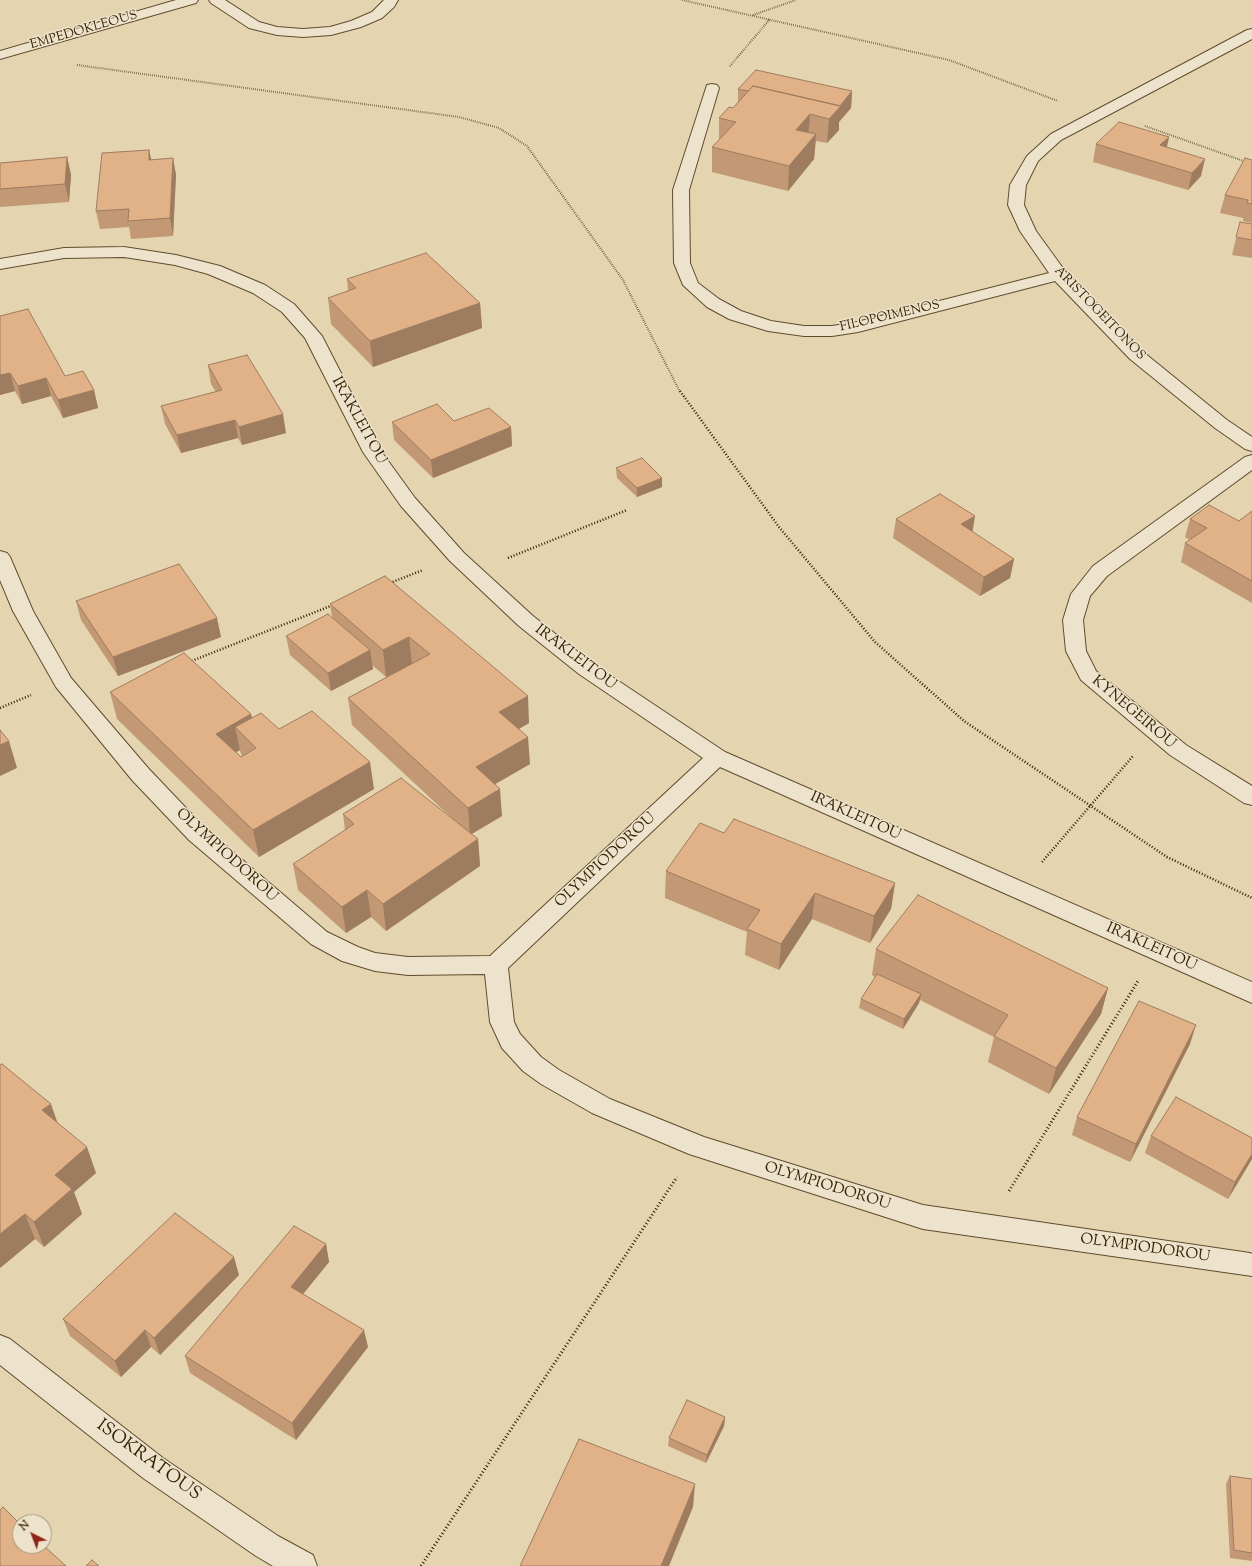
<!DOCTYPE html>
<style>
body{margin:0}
#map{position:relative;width:1252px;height:1566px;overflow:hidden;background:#e4d4b0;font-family:"Sorts Mill Goudy",serif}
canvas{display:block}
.north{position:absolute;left:12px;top:1514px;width:40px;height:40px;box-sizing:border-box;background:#ede3cc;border:1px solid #a3957b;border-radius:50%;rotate:318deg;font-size:11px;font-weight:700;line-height:16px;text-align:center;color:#341f02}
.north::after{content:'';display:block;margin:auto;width:14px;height:18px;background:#8f2418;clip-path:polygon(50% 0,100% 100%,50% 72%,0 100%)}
</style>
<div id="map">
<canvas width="1252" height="1566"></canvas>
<div class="north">N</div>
</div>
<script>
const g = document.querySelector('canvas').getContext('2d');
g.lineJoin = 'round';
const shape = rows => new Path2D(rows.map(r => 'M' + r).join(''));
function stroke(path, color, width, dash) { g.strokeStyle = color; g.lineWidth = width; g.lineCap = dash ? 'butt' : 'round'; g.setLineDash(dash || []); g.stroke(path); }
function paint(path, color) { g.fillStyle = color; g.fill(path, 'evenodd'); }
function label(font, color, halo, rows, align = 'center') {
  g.font = font + ' "Sorts Mill Goudy",serif'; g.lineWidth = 3; g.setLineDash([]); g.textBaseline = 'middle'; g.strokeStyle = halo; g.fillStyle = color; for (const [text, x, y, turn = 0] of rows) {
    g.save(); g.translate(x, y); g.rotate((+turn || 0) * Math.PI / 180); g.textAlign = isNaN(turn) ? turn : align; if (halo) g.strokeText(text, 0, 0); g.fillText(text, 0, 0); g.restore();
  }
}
const minor = shape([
 [176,0,198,0,196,3,0,59,0,51,176,0],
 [209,0,225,0,259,22,277,27,303,29,330,27,351,21,372,12,384,0,398,0,394,7,382,18,361,27,331,35,303,37,277,35,249,28,211,3,209,0],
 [1252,29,1252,39,1061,140,1038,161,1026,185,1024,205,1036,231,1065,271,1142,351,1227,420,1252,437,1252,451,1245,449,1215,428,1130,359,1055,281,858,332,832,336,804,336,768,331,729,319,707,307,683,285,674,263,673,190,707,85,712,84,717,85,719,88,689,190,690,263,698,283,719,299,741,311,771,321,804,326,832,326,857,322,1049,273,1020,231,1008,205,1010,185,1027,156,1051,134,1247,30,1252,29],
 [124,247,176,255,220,266,265,285,294,304,322,336,381,451,415,498,464,553,533,616,593,664,725,752,1252,982,1252,1003,720,767,508,968,514,1022,520,1034,541,1057,559,1070,610,1099,704,1137,923,1205,1250,1253,1252,1254,1252,1276,923,1229,689,1154,592,1113,541,1084,523,1071,502,1048,490,1022,485,974,408,975,375,971,342,961,311,944,189,840,132,780,56,687,13,611,0,580,0,551,7,553,10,557,33,611,71,678,148,768,205,828,327,932,358,947,375,953,408,957,490,956,703,758,579,674,519,626,450,561,401,506,363,452,305,338,282,312,253,293,208,274,175,265,124,257,64,258,0,269,0,259,64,248,124,247],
 [1252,455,1252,470,1107,576,1090,596,1083,620,1086,651,1096,671,1186,745,1252,786,1252,805,1244,803,1170,755,1081,680,1066,651,1063,620,1071,594,1093,566,1245,457,1252,455],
 [0,1335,10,1339,163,1458,278,1536,313,1555,317,1566,273,1566,256,1556,143,1478,0,1365,0,1335]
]);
stroke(minor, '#604c2e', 2);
stroke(shape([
 [682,0,949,60,1058,101],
 [753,15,796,0],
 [77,65,459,117,499,128,527,146,623,280,680,392],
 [730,66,770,19],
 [1145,126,1252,164]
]), '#341f02', 2, [0.5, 1.5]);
stroke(shape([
 [680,391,779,527,875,642,964,721,1167,857,1252,898],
 [508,558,627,510],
 [390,583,423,570],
 [189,662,333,605],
 [0,708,31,695],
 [1042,862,1133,756]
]), '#341f02', 2.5, [1, 2]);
stroke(shape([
 [1009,1191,1138,981],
 [421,1566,677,1177]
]), '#341f02', 3, [1, 2.5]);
paint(minor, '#ede3cc');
paint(shape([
 [738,89,852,91,851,108,839,122,839,130,827,143,816,141,814,159,788,191,712,172,712,147,719,140,719,118,733,108,738,102],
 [1169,137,1167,147,1201,176,1188,190,1093,162,1096,144],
 [67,157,71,175,69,202,0,207,0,163],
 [173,158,176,175,173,236,131,239,129,227,100,229,96,211,151,160],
 [1252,160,1252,223,1243,221,1243,218,1220,213,1225,195],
 [1240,222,1252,224,1252,258,1232,255],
 [347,279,480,303,482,328,373,367,331,324,328,298,348,291],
 [0,316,65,376,94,390,98,408,63,418,51,396,22,404,15,391,0,395],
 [208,365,286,433,242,445,238,438,181,453,165,424,161,406,216,392,211,384],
 [454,421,511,427,512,446,433,478,394,440,392,422],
 [616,468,662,478,662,487,637,497,617,478],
 [1252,511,1252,603,1181,562,1185,543,1190,540,1185,537,1190,519,1239,521],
 [896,519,1014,559,1010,578,980,596,893,538],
 [385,576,529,723,519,729,530,764,495,784,502,816,471,834,478,839,480,866,386,931,371,917,346,933,298,890,293,864,345,830,343,814,456,822,352,725,348,698,412,664,386,677,372,665,373,669,331,691,290,655,286,636,332,617,330,604],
 [76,601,221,637,118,676,81,620],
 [110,692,251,714,252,718,279,729,374,789,259,857,117,719],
 [240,750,241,754,242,756,241,757,236,752],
 [724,833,895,883,891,909,870,943,812,919,779,970,745,955,747,932,665,898,666,871],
 [876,949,1108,988,1101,1014,1049,1094,988,1062,994,1037,920,1000,919,1003,903,1029,859,1008,861,999,875,977,872,975],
 [1190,1044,1130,1162,1072,1135,1077,1117],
 [57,1122,96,1173,74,1192,82,1214,44,1247,35,1239,0,1268],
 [1151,1136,1252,1159,1228,1199,1145,1153],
 [326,1244,329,1262,303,1294,368,1347,296,1440,190,1373,185,1356],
 [239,1275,160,1355,151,1347,121,1377,70,1336,63,1319],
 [725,1417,724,1426,706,1463,668,1446,669,1438],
 [1230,1476,1252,1479,1252,1561,1230,1558,1226,1484]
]), '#c29875');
paint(shape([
 [852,91,851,108,839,122,839,130,827,143,829,119],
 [810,114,808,139,796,130],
 [816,134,814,159,788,191,789,166],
 [1169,137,1165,154,1157,163,1160,145],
 [149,150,153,167,149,160],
 [67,157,71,175,69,202,65,184],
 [173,158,176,175,173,236,170,218],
 [1205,159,1201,176,1188,190,1192,173],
 [480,303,482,328,373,367,370,341],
 [10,373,15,391,0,395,0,375],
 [46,378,51,396,22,404,18,386],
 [94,390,98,408,63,418,58,400],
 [283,414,286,433,242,445,239,427],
 [235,420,238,438,181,453,177,435],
 [511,427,512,446,433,478,431,460],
 [662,478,662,487,637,497,637,488],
 [975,516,972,535,961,524],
 [1014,559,1010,578,980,596,984,577],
 [217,618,221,637,118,676,113,657],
 [409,637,412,664,386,677,383,650],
 [370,650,373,669,331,691,328,673],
 [528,696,529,723,501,739,499,712],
 [251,714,256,741,235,727,240,750,221,761,216,734],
 [528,737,530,764,478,794,476,767],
 [9,741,17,768,0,776,0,745],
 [370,762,374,789,259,857,253,830],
 [500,789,502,816,470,835,468,808],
 [478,839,480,866,386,931,383,904],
 [895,883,891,909,870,943,874,916],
 [367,890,371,917,346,933,342,907],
 [815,893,812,919,779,970,781,944],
 [1108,988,1101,1014,1049,1094,1056,1068],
 [921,994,919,1003,903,1029,904,1019],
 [1196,1025,1190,1044,1130,1162,1136,1144],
 [51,1104,60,1130,42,1110],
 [87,1147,96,1173,74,1192,82,1214,44,1247,34,1222,55,1175],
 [1252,1154,1252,1159,1228,1199,1235,1182],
 [25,1214,35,1239,0,1268,0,1234],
 [326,1244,329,1262,295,1304,291,1287],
 [234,1257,239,1275,160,1355,154,1338],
 [145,1330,151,1347,121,1377,115,1361],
 [364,1330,368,1347,296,1440,292,1423],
 [725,1417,724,1426,706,1463,707,1455],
 [695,1484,693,1507,669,1566,661,1566]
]), '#9e7c5f');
const building = shape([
 [756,70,852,91,840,106,753,86,748,91,738,89,756,70],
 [753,86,841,106,829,119,810,114,796,130,816,134,789,166,712,147,736,122,719,118,729,107,733,108,753,86],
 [1119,122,1169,137,1160,145,1205,159,1192,173,1096,144,1119,122],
 [149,150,149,160,173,158,170,218,128,221,129,209,96,211,102,153,149,150],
 [67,157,65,184,0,189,0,163,67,157],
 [1245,158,1252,160,1252,204,1247,203,1248,200,1225,195,1245,158],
 [1240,222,1252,224,1252,240,1236,237,1240,222],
 [426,253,480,303,370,341,328,298,356,288,347,279,426,253],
 [28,309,65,376,83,371,94,390,58,400,46,378,18,386,10,373,0,375,0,316,28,309],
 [247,355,283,414,239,427,235,420,177,435,161,406,222,390,208,365,247,355],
 [437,404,454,421,489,408,511,427,431,460,392,422,437,404],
 [642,458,662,478,637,488,616,468,642,458],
 [940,494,975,516,961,524,1014,559,984,577,896,519,940,494],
 [1209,505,1239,521,1252,511,1252,581,1185,543,1207,528,1190,519,1209,505],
 [179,564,217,618,113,657,76,601,179,564],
 [385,576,528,696,499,712,528,737,476,767,500,789,468,808,348,698,430,654,409,637,383,650,330,604,385,576],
 [328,614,370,650,328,673,286,636,328,614],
 [184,653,251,714,216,734,241,757,256,748,235,727,261,713,279,729,312,711,370,762,253,830,110,692,184,653],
 [0,730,9,741,0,745,0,730],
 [401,778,478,839,383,904,367,890,342,907,293,864,354,824,343,814,401,778],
 [734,819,895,883,874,916,815,893,781,944,747,929,760,910,666,871,700,823,724,833,734,819],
 [918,895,1108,988,1056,1068,994,1036,1008,1015,876,949,918,895],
 [877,974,921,994,904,1019,861,999,877,974],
 [1139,1001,1196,1025,1136,1144,1077,1117,1139,1001],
 [2,1064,51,1104,42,1110,87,1147,55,1175,72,1189,34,1222,25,1214,0,1234,0,1065,2,1064],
 [1176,1097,1252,1138,1252,1154,1235,1182,1151,1136,1176,1097],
 [175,1213,234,1257,154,1338,145,1330,115,1361,63,1319,175,1213],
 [294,1226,326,1244,291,1287,364,1330,292,1423,185,1356,294,1226],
 [687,1400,725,1417,707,1455,669,1438,687,1400],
 [579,1439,695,1484,661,1566,520,1566,579,1439],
 [1230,1476,1252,1479,1252,1553,1234,1550,1230,1476],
 [3,1507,20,1524,20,1546,44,1546,66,1566,0,1566,0,1510,3,1507],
 [92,1560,99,1566,86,1566,92,1560]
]);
paint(building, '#e1b188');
stroke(building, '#9e7c5f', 1);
label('13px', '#341f02', '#ede3cc', [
 ["EMPEDOKLEOUS",84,31,-16],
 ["ARISTOGEITONOS",1099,314,46],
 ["FILOPOIMENOS",890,317,-13]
]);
label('15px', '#341f02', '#ede3cc', [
 ["IRAKLEITOU",358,421,61],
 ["IRAKLEITOU",575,658,37],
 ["KYNEGEIROU",1133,713,40],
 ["IRAKLEITOU",855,817,24],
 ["OLYMPIODOROU",226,856,42],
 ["OLYMPIODOROU",606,861,-43],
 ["IRAKLEITOU",1151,948,24],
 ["OLYMPIODOROU",827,1187,17],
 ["OLYMPIODOROU",1145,1249,8]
]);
label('18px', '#341f02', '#ede3cc', [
 ["ISOKRATOUS",148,1461,36]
]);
</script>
